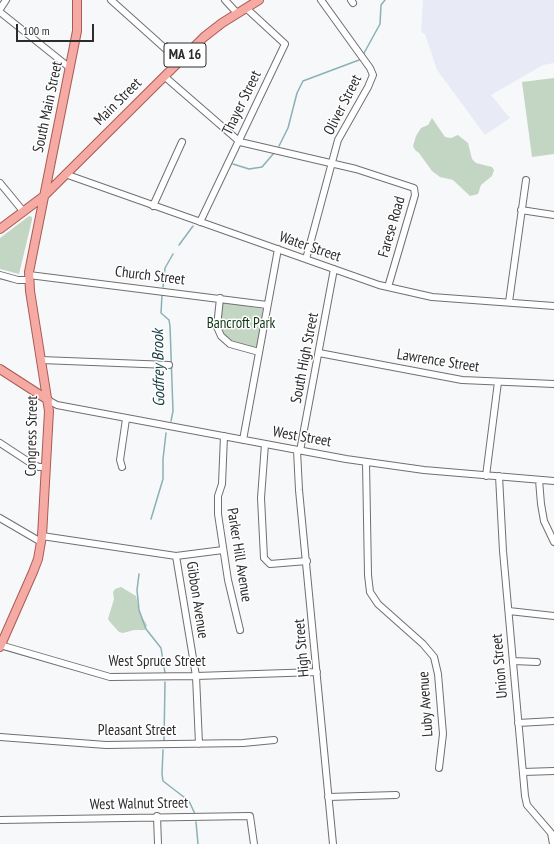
<!DOCTYPE html>
<style>
body{margin:0}
#map{position:relative;width:554px;height:844px;overflow:hidden;background:#f7f8fa;font-family:"PT Sans Narrow",sans-serif}
canvas{display:block}
.scale{position:absolute;left:16px;top:24px;width:78px;height:18px;box-sizing:border-box;border:2px solid #2c2c2d;border-top:0;padding-left:5px;font-size:12px;line-height:14px;white-space:nowrap;color:#2c2c2d;-webkit-text-stroke:3px #fff;paint-order:stroke}
</style>
<div id="map">
<canvas width="554" height="844"></canvas>
<div class="scale">100 m</div>
</div>
<script>
const g = document.querySelector('canvas').getContext('2d');
g.lineJoin = 'round';
function paint(path, color) { g.fillStyle = color; g.fill(path, 'evenodd'); }
const shape = rows => new Path2D(rows.map(r => 'M' + r).join(''));
function stroke(path, color, width, dash) { g.strokeStyle = color; g.lineWidth = width; g.lineCap = dash ? 'butt' : 'round'; g.setLineDash(dash || []); g.stroke(path); }
function label(font, color, halo, rows, align = 'center') {
  g.font = font + ' "PT Sans Narrow",sans-serif'; g.lineWidth = 3; g.setLineDash([]); g.textBaseline = 'middle'; g.strokeStyle = halo; g.fillStyle = color; for (const [text, x, y, turn = 0] of rows) {
    g.save(); g.translate(x, y); g.rotate((+turn || 0) * Math.PI / 180); g.textAlign = isNaN(turn) ? turn : align; if (halo) g.strokeText(text, 0, 0); g.fillText(text, 0, 0); g.restore();
  }
}
paint(shape([
 [423,0,554,0,554,63,543,65,491,95,510,118,485,135,437,70,425,34,421,32]
]), '#e8ebf5');
paint(shape([
 [554,78,554,154,532,157,522,82],
 [432,118,445,137,451,138,458,135,468,143,472,159,476,163,492,167,494,170,492,176,481,185,478,194,470,196,453,180,440,177,432,171,419,153,415,150,413,146,416,136,421,128,428,125],
 [29,216,32,217,32,220,19,274,0,269,0,238],
 [223,302,263,309,258,345,256,348,232,342,224,335,220,324],
 [121,587,136,596,140,614,147,625,145,630,134,630,123,633,119,632,110,622,108,619,114,599,113,592,115,589]
]), '#c2d6c3');
stroke(shape([
 [363,55,380,24,381,5,385,0],
 [279,146,288,128,297,93,303,81,359,60],
 [233,164,249,169,262,167,274,153],
 [179,245,193,226],
 [163,287,165,268,173,254],
 [162,295,161,313,169,320,170,326,173,411,171,421],
 [151,519,163,479,163,459,166,433],
 [139,574,137,590,139,610,146,629,161,648,165,673],
 [164,741,165,682],
 [163,750,162,774,163,781,189,801,195,814],
 [196,822,198,844]
]), '#89b1b6', 1.5);
const minor = shape([
 [111,0,179,61],
 [225,0,237,13],
 [351,0,353,3],
 [0,9,6,0],
 [0,12,70,68],
 [164,76,240,142,356,169,414,188,415,195,388,287],
 [65,174,379,285,432,297,554,306],
 [0,183,23,211],
 [153,206,182,142],
 [521,210,554,215],
 [200,222,285,44,246,8],
 [306,259,338,140,368,87,373,75,370,68,321,0],
 [0,275,18,280,29,280],
 [29,275,267,305],
 [220,298,217,327,221,336,230,344,259,352],
 [509,302,526,180],
 [319,353,462,380,554,384],
 [41,360,169,365],
 [48,400,57,405,89,411,346,459,424,470,554,481],
 [224,436,222,484,218,496,218,514,228,580,240,630],
 [243,440,278,249],
 [0,443,32,464,39,467,46,467],
 [265,444,261,498,264,558,270,564,307,561],
 [297,450,299,490,333,844],
 [300,451,334,269],
 [366,462,368,575,370,592,378,604,423,644,434,657,438,674,443,734,439,768],
 [122,467,120,460,126,419],
 [486,476,498,382],
 [499,476,503,551,525,796,527,805,551,833,553,844],
 [539,480,541,504,544,521,554,542],
 [0,518,41,542],
 [42,536,176,556,223,550],
 [176,556,196,676,199,744],
 [509,611,554,616],
 [0,645,110,677,196,676,317,672],
 [513,661,537,662],
 [518,723,554,721],
 [0,737,106,745,243,743,274,740],
 [523,772,554,771],
 [328,797,396,795],
 [157,816,158,844],
 [0,820,250,816,254,844]
]);
const major = shape([
 [0,229,44,196,204,37,222,23,259,0],
 [0,369,48,400],
 [0,647,33,572,38,559,42,536,49,411,30,291,29,272,77,31,77,0]
]);
stroke(minor, '#707073', 8);
stroke(major, '#ab5953', 10);
stroke(minor, '#fff', 6);
stroke(major, '#f6aaa4', 8);
for (const [x, y, w] of [
 [185,55,42]
]) { const box = new Path2D(); box.roundRect(x - w / 2, y - 12, w, 24, 3); g.fillStyle = '#fff'; g.fill(box); stroke(box, '#2c2c2d', 1); }
label('bold 14px', '#2c2c2d', null, [
 ["MA 16",185,55]
]);
label('15px', '#2c2c2d', '#fff', [
 ["Main Street",118,102,-45],
 ["Thayer Street",242,103,-64],
 ["Oliver Street",343,105,-63],
 ["South Main Street",48,107,-78],
 ["Farese Road",392,227,-74],
 ["Water Street",310,247,19],
 ["Church Street",150,276,7],
 ["South High Street",305,358,-79],
 ["Lawrence Street",438,361,9],
 ["Congress Street",32,436,-89],
 ["West Street",302,437,10],
 ["Parker Hill Avenue",239,555,81],
 ["Gibbon Avenue",197,600,81],
 ["High Street",302,648,-95],
 ["West Spruce Street",157,662],
 ["Union Street",500,666,-95],
 ["Luby Avenue",426,704,-94],
 ["Pleasant Street",137,731],
 ["West Walnut Street",139,804,-1]
]);
label('15px', '#0e3614', '#fff', [
 ["Bancroft Park",241,324]
]);
label('italic 16px', '#143b40', '#fff', [
 ["Godfrey Brook",159,368,-91]
]);
</script>
